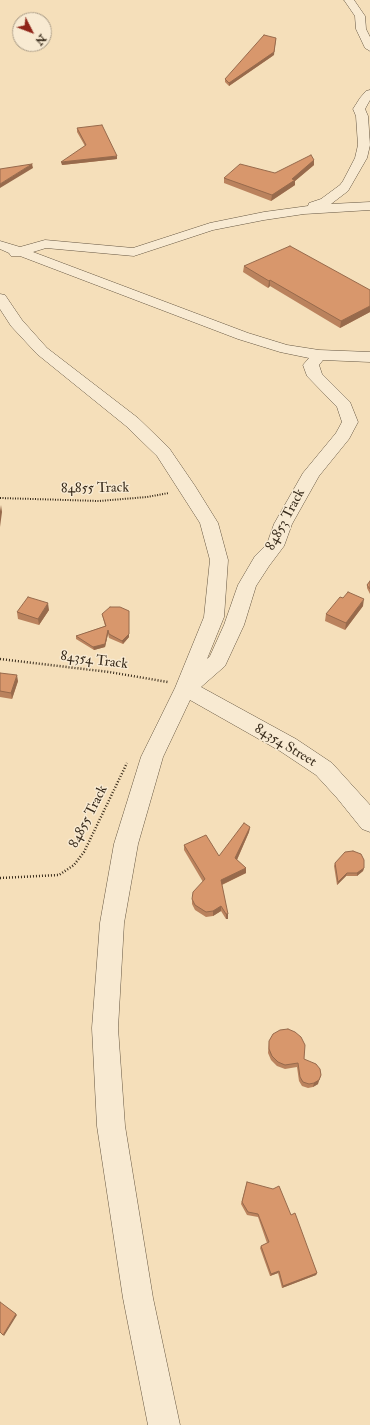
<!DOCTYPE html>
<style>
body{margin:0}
#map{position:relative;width:370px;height:1425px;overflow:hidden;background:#f5dfba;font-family:"IM FELL Double Pica",serif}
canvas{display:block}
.north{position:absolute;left:12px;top:12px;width:40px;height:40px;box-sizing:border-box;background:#f8ead2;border:1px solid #ab9d88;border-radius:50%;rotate:132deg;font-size:11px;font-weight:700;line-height:16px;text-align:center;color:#372a1a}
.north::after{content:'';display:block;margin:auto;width:14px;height:18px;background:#8f2418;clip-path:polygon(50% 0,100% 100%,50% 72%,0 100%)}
</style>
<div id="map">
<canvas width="370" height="1425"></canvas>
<div class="north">N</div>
</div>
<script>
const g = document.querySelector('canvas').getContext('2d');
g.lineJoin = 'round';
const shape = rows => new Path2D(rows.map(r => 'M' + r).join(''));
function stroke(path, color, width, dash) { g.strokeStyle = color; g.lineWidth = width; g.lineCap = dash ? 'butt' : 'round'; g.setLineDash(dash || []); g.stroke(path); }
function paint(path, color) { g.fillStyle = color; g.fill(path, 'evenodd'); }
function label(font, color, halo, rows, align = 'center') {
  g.font = font + ' "IM FELL Double Pica",serif'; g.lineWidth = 3; g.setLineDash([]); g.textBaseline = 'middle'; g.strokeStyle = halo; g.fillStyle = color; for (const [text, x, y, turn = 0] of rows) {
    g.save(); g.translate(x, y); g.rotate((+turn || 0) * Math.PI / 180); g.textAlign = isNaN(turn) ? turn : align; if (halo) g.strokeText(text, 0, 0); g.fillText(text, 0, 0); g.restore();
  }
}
const minor = shape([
 [344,0,354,0,365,16,366,29,370,37,370,51,365,48,356,29,355,16,344,0],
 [370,90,370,100,365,109,368,116,370,145,367,158,348,191,331,204,370,202,370,210,304,214,264,220,213,230,134,256,46,248,33,252,248,333,287,345,319,350,370,352,370,362,323,360,319,365,322,374,350,402,358,422,349,439,319,476,292,524,284,546,269,566,256,586,244,625,225,666,201,687,296,739,332,763,370,805,370,832,362,829,337,798,316,775,280,751,190,700,163,757,138,844,124,923,118,1028,125,1126,153,1298,180,1425,148,1425,123,1298,97,1126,92,1028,100,923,114,844,141,757,175,688,204,617,210,560,200,523,157,456,126,426,37,354,11,326,0,309,0,294,5,295,22,320,47,348,138,418,169,448,195,486,218,523,228,560,224,617,207,659,210,656,224,625,238,585,255,556,267,544,274,524,303,473,336,433,342,422,337,407,307,376,303,365,309,358,280,352,238,339,20,256,11,256,9,253,0,249,0,241,20,247,45,240,133,248,210,223,264,212,308,206,309,203,321,199,340,185,343,181,355,158,358,145,356,116,353,109,360,98,366,91,370,90]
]);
stroke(minor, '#665742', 1);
stroke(shape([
 [0,498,99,501,147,497,169,493]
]), '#372a1a', 2, [1, 1.5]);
stroke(shape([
 [0,659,109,672,168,682],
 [0,878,59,875,74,865,84,852,127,763]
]), '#372a1a', 2.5, [1, 2]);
paint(minor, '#f8ead2');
paint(shape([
 [274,55,229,86,225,82,225,79],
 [77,128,117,159,62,165,85,146,77,132],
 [314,160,314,165,295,181,295,185,271,201,224,183,224,178,275,173],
 [244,266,370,290,370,312,340,328,270,286,268,288,243,272],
 [370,581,370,594,367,588,367,585],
 [363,606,345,630,325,621,326,614],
 [49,610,39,625,18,619,17,612],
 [102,614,129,637,123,644,109,638,108,634,105,647,94,650,76,639,76,636,105,626],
 [0,673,18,681,12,699,0,697],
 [250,827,249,832,237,860,246,868,246,873,222,885,228,919,226,919,221,911,213,916,206,917,195,910,192,904,192,899,203,882,184,850,184,845,219,856],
 [335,863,364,868,363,871,357,876,346,876,337,885,334,866],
 [269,1041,304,1059,318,1084,313,1087,308,1088,302,1086,299,1081,297,1067,285,1069,277,1066,271,1060,268,1053],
 [247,1182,291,1215,317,1273,316,1275,282,1288,278,1273,270,1276,260,1248,261,1246,267,1243,258,1217,247,1215,241,1204]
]), '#ba825d');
paint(shape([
 [276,38,274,55,229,86,229,83],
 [117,156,117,159,62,165,61,162],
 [314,160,314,165,295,181,295,185,271,201,272,195],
 [32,164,33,168,0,188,0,184],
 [270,280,270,286,268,288,269,281],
 [370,306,370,312,340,328,341,321],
 [1,505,2,512,0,527,0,511],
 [364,599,363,606,345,630,346,623],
 [48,603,49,610,39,625,38,619],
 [129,611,129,637,123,644,122,641],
 [108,630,108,634,105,647,94,650,93,647],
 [17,675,18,681,12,699,11,693],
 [250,827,249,832,235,864,235,858],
 [246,868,246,873,221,885,221,880],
 [364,868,363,871,357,876,357,873],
 [347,873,346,876,337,885,338,882],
 [221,906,221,911,213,916,213,911],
 [226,914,228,914,228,919,226,919],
 [321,1075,318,1084,313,1087,314,1083],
 [279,1271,278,1273,270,1276,271,1274],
 [317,1273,316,1275,282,1288,283,1286],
 [16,1314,17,1315,4,1336,3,1335]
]), '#976a4c');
const building = shape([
 [264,35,276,38,274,52,229,83,225,79,264,35],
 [102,125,117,156,61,162,86,145,77,128,102,125],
 [311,155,314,160,292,179,295,180,272,195,224,178,240,164,275,173,311,155],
 [32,164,0,184,0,169,32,164],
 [290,246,370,290,370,306,341,321,270,280,269,281,244,266,290,246],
 [370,581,370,589,367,585,370,581],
 [348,592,364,599,346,623,326,614,340,597,343,598,348,592],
 [28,597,48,603,38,619,17,612,28,597],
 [110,607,120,607,129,611,129,634,122,641,109,634,108,630,105,644,93,647,76,636,106,626,102,614,110,607],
 [0,673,17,675,11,693,0,691,0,673],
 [244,823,250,827,235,858,246,868,221,880,228,914,226,914,221,906,213,911,206,912,195,905,192,899,193,892,205,879,184,845,206,835,219,856,244,823],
 [353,851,361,854,364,860,364,868,357,873,347,873,338,882,335,863,345,852,353,851],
 [288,1029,295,1032,301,1037,305,1045,304,1059,316,1064,320,1069,321,1075,319,1080,314,1083,309,1084,303,1082,300,1077,298,1063,285,1065,278,1062,272,1056,269,1049,269,1041,273,1034,280,1030,288,1029],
 [247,1182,273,1189,279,1186,291,1215,295,1213,317,1273,283,1286,279,1271,271,1274,261,1246,269,1242,258,1214,248,1212,242,1202,247,1182],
 [0,1302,16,1314,3,1335,0,1332,0,1302]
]);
paint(building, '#d8976c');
stroke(building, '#976a4c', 1);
label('14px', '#372a1a', '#f8ead2', [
 ["84855 Track",95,489,-1],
 ["84853 Track",286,520,-62],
 ["84354 Track",94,661,7],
 ["84354 Street",285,746,31],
 ["84855 Track",89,817,-63]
]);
</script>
